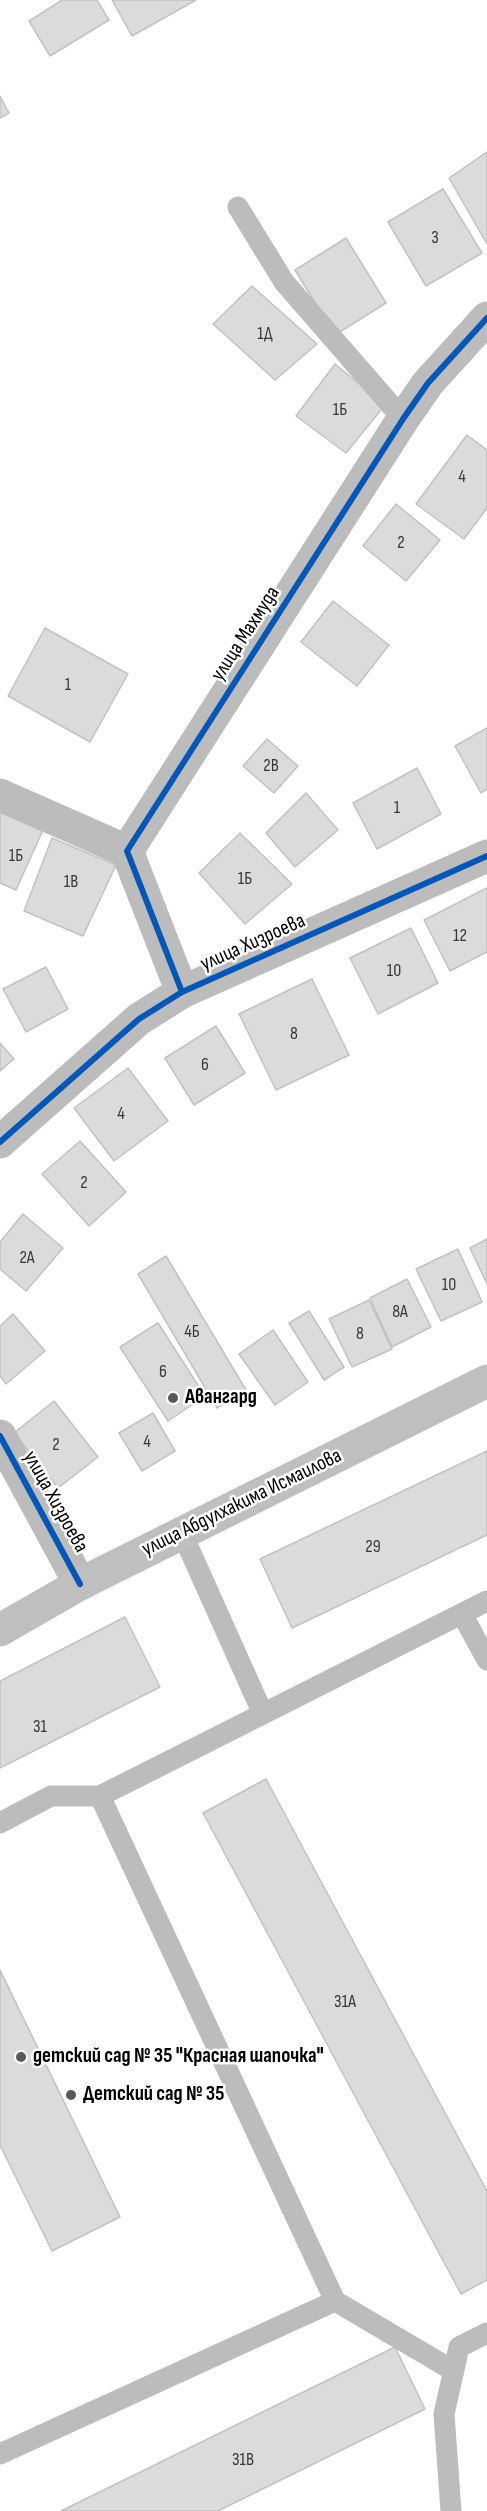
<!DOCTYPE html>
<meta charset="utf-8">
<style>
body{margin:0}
canvas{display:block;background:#fff}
</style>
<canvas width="487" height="2511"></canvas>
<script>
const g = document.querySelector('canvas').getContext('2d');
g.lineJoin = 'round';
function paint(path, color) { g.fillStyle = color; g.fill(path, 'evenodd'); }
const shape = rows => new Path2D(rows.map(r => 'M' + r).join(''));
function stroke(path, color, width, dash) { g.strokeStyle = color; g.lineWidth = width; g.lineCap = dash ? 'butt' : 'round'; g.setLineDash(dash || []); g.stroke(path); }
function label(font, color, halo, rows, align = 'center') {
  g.font = font + ' "Sofia Sans Condensed",sans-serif'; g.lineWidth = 5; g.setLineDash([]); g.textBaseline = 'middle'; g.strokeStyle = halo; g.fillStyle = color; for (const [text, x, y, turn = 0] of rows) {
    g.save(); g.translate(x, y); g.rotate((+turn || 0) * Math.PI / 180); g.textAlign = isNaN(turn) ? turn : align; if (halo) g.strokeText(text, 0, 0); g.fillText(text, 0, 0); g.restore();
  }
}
const building = shape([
 [62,0,97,0,109,20,50,56,29,21,62,0],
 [112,0,196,0,132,36,112,0],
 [0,96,9,113,0,118,0,96],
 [487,152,487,244,449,178,487,152],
 [443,189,482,253,426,286,388,222,443,189],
 [346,238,386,303,335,335,295,270,346,238],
 [252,286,317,344,275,380,213,324,252,286],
 [335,364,385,405,346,453,296,416,335,364],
 [467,435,487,450,487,508,464,539,416,504,467,435],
 [396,504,440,540,406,581,363,546,396,504],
 [333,601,389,645,357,686,301,642,333,601],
 [45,628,128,674,90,742,8,696,45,628],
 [487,728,487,789,481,793,455,746,487,728],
 [267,739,298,766,274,793,243,766,267,739],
 [417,768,441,814,377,849,353,803,417,768],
 [306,793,338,830,295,867,266,833,306,793],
 [0,811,43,830,16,890,0,883,0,811],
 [240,833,292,884,245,924,199,873,240,833],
 [52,838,116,865,83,936,24,911,52,838],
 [487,888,487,952,450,971,424,920,487,888],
 [411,928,438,983,378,1014,350,958,411,928],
 [46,967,68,1009,26,1032,3,989,46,967],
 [312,979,349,1055,276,1090,239,1014,312,979],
 [216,1026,245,1073,194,1105,165,1058,216,1026],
 [0,1043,14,1059,0,1071,0,1043],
 [128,1068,168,1121,114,1161,74,1108,128,1068],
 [80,1141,126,1192,89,1226,42,1174,80,1141],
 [23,1214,63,1248,26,1291,0,1269,0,1242,23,1214],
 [487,1239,487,1284,470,1248,487,1239],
 [458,1249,482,1302,441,1321,416,1269,458,1249],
 [166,1256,246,1390,217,1408,138,1274,166,1256],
 [407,1279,431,1327,392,1347,370,1298,407,1279],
 [369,1300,392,1349,352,1367,329,1319,369,1300],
 [309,1311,344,1367,324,1380,289,1323,309,1311],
 [13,1314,45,1351,6,1384,0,1376,0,1326,13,1314],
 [158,1323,205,1396,168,1421,120,1347,158,1323],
 [273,1330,308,1382,275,1405,239,1354,273,1330],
 [54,1401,98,1457,58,1488,14,1433,54,1401],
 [153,1413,175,1451,142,1471,119,1433,153,1413],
 [487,1451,487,1535,292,1628,260,1559,487,1451],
 [125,1617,160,1687,0,1768,0,1681,125,1617],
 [266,1779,487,2191,487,2280,461,2294,203,1813,266,1779],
 [0,1970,120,2217,52,2251,0,2145,0,1970],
 [395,2347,425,2409,218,2511,61,2511,395,2347]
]);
paint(building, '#dbdbdb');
stroke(building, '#c2c2c2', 1.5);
stroke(shape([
 [238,207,284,282,403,419],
 [182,1533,263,1714],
 [462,1614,487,1660],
 [0,1823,51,1796,100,1796],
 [335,2301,454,2371],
 [0,2454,335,2301,100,1796,487,1601],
 [451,2511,444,2414,459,2347,487,2333]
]), '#bcbcbc', 21);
stroke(shape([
 [0,795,127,851],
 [182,992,127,851,403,419,428,383,487,318],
 [0,1142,139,1019,182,992,487,856],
 [0,1436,80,1584]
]), '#bcbcbc', 33);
stroke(shape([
 [0,1630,80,1584,487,1381]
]), '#bfbfbf', 33);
stroke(shape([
 [182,992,127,851,403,419,428,383,487,318],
 [0,1142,139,1019,182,992,487,856],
 [0,1436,80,1584]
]), '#0057b8', 6);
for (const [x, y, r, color] of [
 [173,1398,6,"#595959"],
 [21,2057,6,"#595959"],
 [71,2095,6,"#595959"]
]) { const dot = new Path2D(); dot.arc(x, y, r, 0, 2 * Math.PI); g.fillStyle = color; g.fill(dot); stroke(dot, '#fff', 2); }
label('18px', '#373737', null, [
 ["3",435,238],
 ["1Д",265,334],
 ["1Б",340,410],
 ["4",462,477],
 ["2",401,543],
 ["1",68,685],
 ["2В",271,766],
 ["1",397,808],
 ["1Б",16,856],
 ["1Б",245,879],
 ["1В",71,882],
 ["12",460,936],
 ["10",394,971],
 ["8",294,1034],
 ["6",205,1065],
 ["4",121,1114],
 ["2",84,1183],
 ["2А",27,1258],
 ["10",449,1285],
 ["8А",400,1312],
 ["4Б",192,1332],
 ["8",360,1334],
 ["6",163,1372],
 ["4",147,1442],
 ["2",56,1445],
 ["29",373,1547],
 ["31",40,1727],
 ["31А",345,2002],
 ["31В",243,2460]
]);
label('21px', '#000', '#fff', [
 ["улица Махмуда",246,634,-57],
 ["улица Хизроева",253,943,-24],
 ["улица Хизроева",55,1502,61],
 ["улица Абдулхакима Исмаилова",242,1503,-26]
]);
label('bold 21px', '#000', '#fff', [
 ["Авангард",185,1398],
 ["детский сад № 35 \"Красная шапочка\"",33,2057],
 ["Детский сад № 35",83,2095]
], 'left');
</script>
